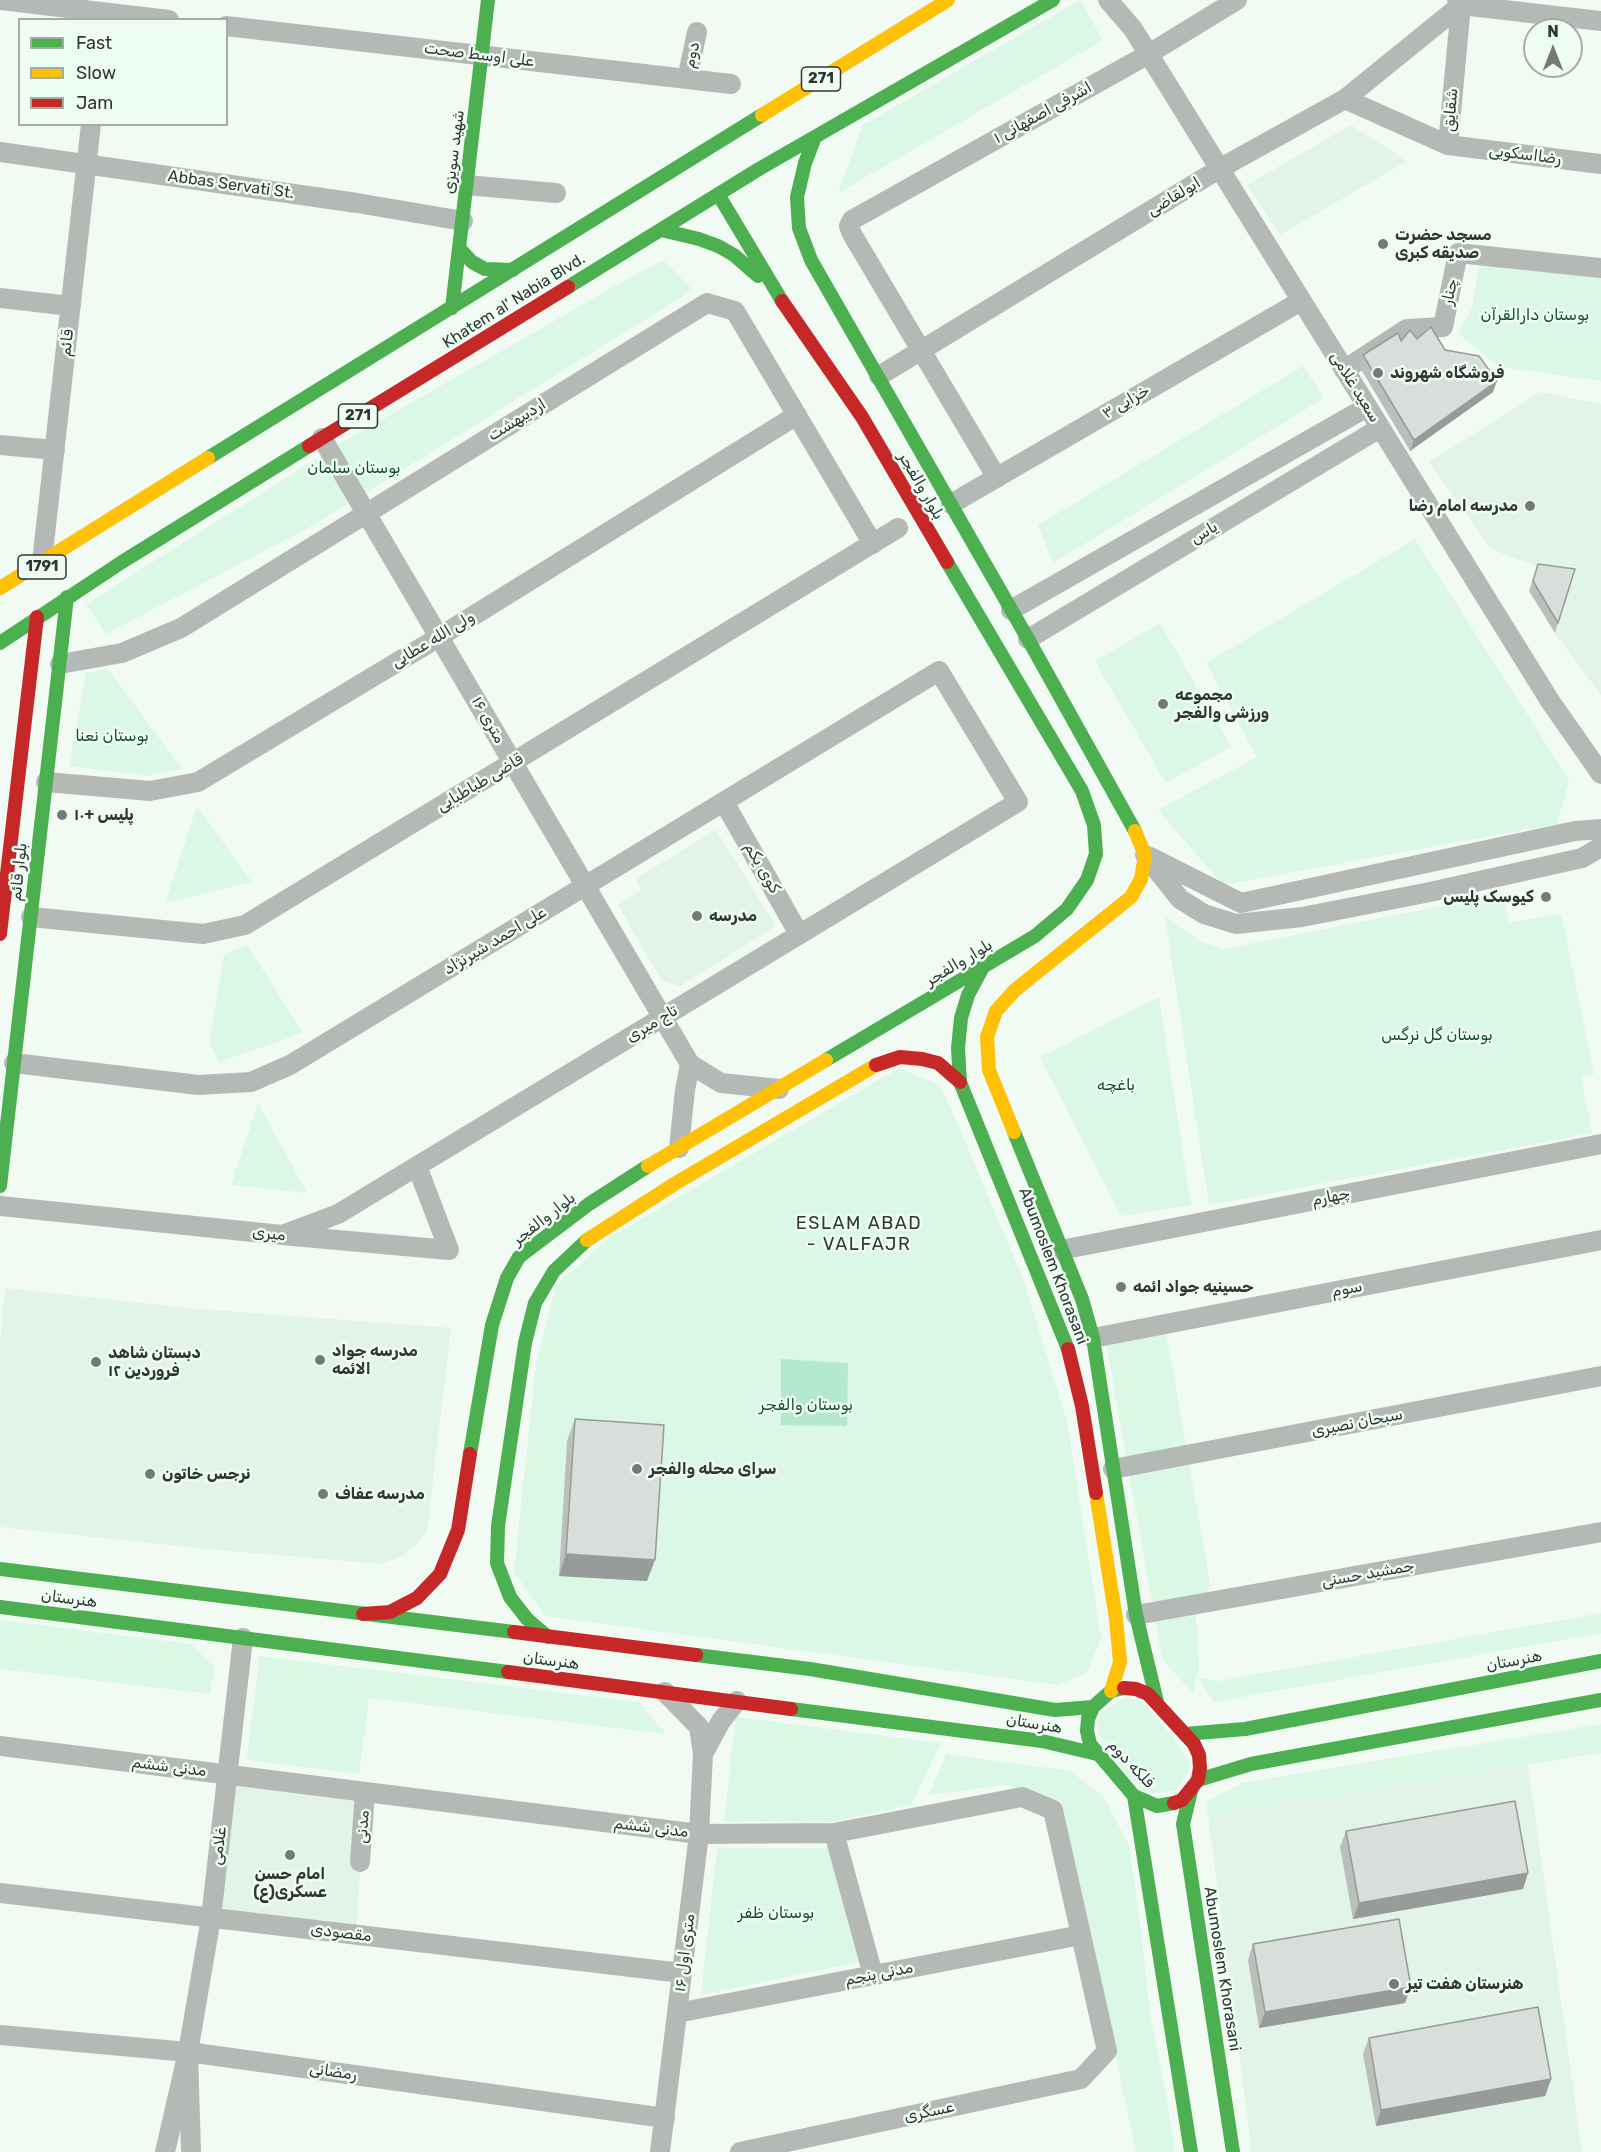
<!DOCTYPE html>
<meta charset="utf-8">
<style>
body{margin:0}
#map{position:relative;width:1601px;height:2152px;overflow:hidden;background:#f2faf4;font-family:Rubik,sans-serif}
canvas{display:block}
.legend{position:absolute;left:18px;top:18px;width:210px;height:108px;box-sizing:border-box;background:#eefdf3;border:2px solid #a2ada6;margin:0;padding:8px 10px;list-style:none;font-size:18px;color:#303633}
.legend li{display:flex;align-items:center;gap:12px;height:30px}
.legend b{width:30px;border:2px solid #a2ada6}
.north{position:absolute;left:1523px;top:18px;width:60px;height:60px;box-sizing:border-box;background:#eefdf3;border:2px solid #a2ada6;border-radius:50%;rotate:0deg;font-size:16px;font-weight:700;line-height:24px;text-align:center;color:#303633}
.north::after{content:'';display:block;margin:auto;width:21px;height:27px;background:#747b77;clip-path:polygon(50% 0,100% 100%,50% 72%,0 100%)}
</style>
<div id="map">
<canvas width="1601" height="2152"></canvas>
<ul class="legend">
<li><b style="height:8px;background:#4caf50"></b>Fast</li>
<li><b style="height:8px;background:#ffc107"></b>Slow</li>
<li><b style="height:8px;background:#c62828"></b>Jam</li>
</ul>
<div class="north">N</div>
</div>
<script>
const g = document.querySelector('canvas').getContext('2d');
g.lineJoin = 'round';
function paint(path, color) { g.fillStyle = color; g.fill(path, 'evenodd'); }
const shape = rows => new Path2D(rows.map(r => 'M' + r).join(''));
function stroke(path, color, width, dash) { g.strokeStyle = color; g.lineWidth = width; g.lineCap = dash ? 'butt' : 'round'; g.setLineDash(dash || []); g.stroke(path); }
function label(font, color, halo, rows, align = 'center') {
  g.font = font + ' Rubik,Cairo,sans-serif'; g.lineWidth = 5; g.setLineDash([]); g.textBaseline = 'middle'; g.strokeStyle = halo; g.fillStyle = color; for (const [text, x, y, turn = 0] of rows) {
    g.save(); g.translate(x, y); g.rotate((+turn || 0) * Math.PI / 180); g.textAlign = isNaN(turn) ? turn : align; if (halo) g.strokeText(text, 0, 0); g.fillText(text, 0, 0); g.restore();
  }
}
paint(shape([
 [1351,125,1407,161,1280,235,1247,185],
 [1540,392,1601,404,1601,695,1555,633,1571,580,1491,549,1429,462],
 [716,830,776,926,680,986,662,981,618,905,641,890,635,879],
 [5,1288,198,1309,451,1328,427,1532,416,1545,401,1557,381,1564,207,1549,0,1527,0,1343],
 [1528,1765,1582,2152,1252,2152,1208,1816],
 [227,1775,365,1792,356,1935,211,1918]
]), '#e2f3e8');
paint(shape([
 [1080,0,1103,40,838,193,863,125],
 [1481,252,1601,268,1601,381,1497,366,1458,333,1472,308],
 [663,260,693,290,312,526,106,634,86,604,346,440,608,290],
 [1303,366,1324,398,1053,563,1038,525],
 [1415,539,1569,780,1557,824,1223,885,1158,810,1257,757,1206,663],
 [1160,623,1231,747,1166,783,1095,661],
 [108,669,182,769,146,776,69,766,86,673],
 [197,806,252,882,165,903],
 [1503,894,1509,923,1561,913,1594,1074,1581,1077,1592,1133,1209,1205,1165,916,1200,941,1223,949],
 [247,945,303,1033,219,1062,209,1043,224,954],
 [1159,997,1191,1205,1121,1216,1040,1057],
 [899,1068,940,1085,959,1127,1023,1279,1067,1421,1101,1638,1087,1673,1057,1685,545,1616,514,1572,536,1364,556,1285,609,1238],
 [258,1103,307,1193,231,1185],
 [1165,1326,1210,1583,1196,1618,1199,1666,1193,1693,1162,1659,1105,1337],
 [1601,1613,1601,1633,1214,1702,1198,1678,1219,1681],
 [0,1620,191,1644,214,1667,210,1694,0,1669],
 [260,1656,639,1702,666,1734,369,1698,359,1774,247,1760],
 [1126,1697,1143,1702,1172,1736,1189,1762,1188,1773,1176,1790,1147,1795,1104,1748,1097,1725,1101,1713],
 [736,1717,941,1743,911,1805,833,1822,724,1821],
 [1601,1724,1601,1753,1208,1816,1206,1802,1242,1783],
 [946,1754,1070,1771,1103,1796,1129,1845,1140,1923,1150,2013,1169,2111,1174,2152,1136,2152,1062,1802,1007,1785,929,1795],
 [717,1848,828,1848,859,1962,701,1995]
]), '#daf8e5');
paint(shape([
 [781,1359,848,1363,847,1426,781,1425]
]), '#b4eacb');
stroke(shape([
 [0,0,169,20],
 [1108,0,1133,29,1550,701,1601,774],
 [226,26,731,84],
 [687,79,697,32],
 [1345,99,1448,145,1461,5,1457,0],
 [1448,145,1601,164],
 [0,152,357,203,463,221],
 [466,185,556,193],
 [0,298,71,306],
 [1344,370,1407,329,1443,327,1458,253,1601,268],
 [879,376,1219,169,1345,99,1461,5,1601,21],
 [322,438,690,1064],
 [0,445,55,450],
 [997,478,852,234,849,226,852,220,1147,55,1237,0],
 [951,504,1301,301],
 [42,561,91,124],
 [1011,610,1367,407],
 [1028,639,1380,428],
 [60,664,122,653,181,628,707,303,735,311,873,544],
 [46,782,150,791,198,782,439,637,797,415],
 [724,802,799,934],
 [1145,855,1180,899,1204,914,1236,924,1302,917,1430,892,1582,858,1601,847],
 [1150,857,1241,903,1575,831,1601,829],
 [31,917,203,934,245,925,898,528],
 [14,1063,198,1085,251,1082,290,1065,939,671,1018,802,338,1214,282,1235],
 [679,1148,685,1090,690,1064,721,1083,779,1089],
 [0,1206,282,1235,449,1250,417,1166],
 [1061,1250,1601,1144],
 [1093,1338,1601,1240],
 [1113,1469,1601,1376],
 [1136,1615,1601,1532],
 [0,1746,699,1834,834,1833,1022,1797,1053,1810,1107,2051,1081,2079,740,2152],
 [703,1754,721,1721,737,1701],
 [834,1833,873,1975],
 [360,1862,365,1792],
 [0,1893,682,1973],
 [677,2013,1081,1935],
 [0,2035,188,2052,665,2118],
 [188,2052,211,1918,243,1638],
 [165,2152,188,2052,191,2152],
 [660,2152,699,1834,703,1754,699,1727,665,1692]
]), '#b5b9b6', 20);
stroke(shape([
 [815,137,805,163,797,197,799,228,811,260,1028,639,1135,831],
 [718,194,782,301],
 [661,230,699,239,718,246,734,255,758,276],
 [459,248,472,262,485,269,513,270],
 [568,287,759,169,1053,0],
 [452,308,488,0],
 [208,458,762,115],
 [0,643,122,562,309,446],
 [982,969,968,995,961,1018,958,1048,960,1082,1068,1349],
 [826,1060,1035,936,1067,909,1087,880,1096,854,1094,825,1082,791,947,562],
 [1014,1132,1082,1299,1093,1338,1136,1615,1157,1702],
 [0,1186,67,597],
 [470,1454,492,1325,507,1278,519,1257,589,1204,648,1166],
 [0,1569,514,1632],
 [0,1607,508,1672],
 [548,1637,527,1619,510,1597,497,1563,498,1526,525,1343,535,1303,554,1271,587,1240],
 [696,1655,810,1669,1055,1710,1093,1707],
 [1124,1688,1111,1691,1093,1707,1088,1719,1087,1731,1090,1744,1134,1796,1157,1806,1174,1803],
 [791,1709,1042,1741,1097,1754],
 [1185,1734,1245,1729,1601,1661],
 [1198,1780,1251,1764,1601,1700],
 [1191,1791,1183,1824,1233,2152],
 [1134,1796,1191,2152]
]), '#4caf50', 14);
stroke(shape([
 [762,115,948,0],
 [0,588,208,458],
 [1014,1132,989,1070,987,1037,996,1011,1015,990,1131,897,1141,879,1145,855,1135,831],
 [648,1166,826,1060],
 [587,1240,676,1183,876,1065],
 [1096,1493,1116,1619,1120,1662,1111,1691]
]), '#ffc107', 14);
stroke(shape([
 [782,301,862,417,947,562],
 [309,446,568,287],
 [0,934,37,617],
 [876,1065,900,1057,922,1059,938,1063,960,1082],
 [1068,1349,1082,1406,1096,1493],
 [363,1614,390,1612,417,1598,440,1574,458,1530,470,1454],
 [514,1632,696,1655],
 [508,1672,791,1709],
 [1124,1688,1136,1689,1148,1694,1194,1744,1199,1755,1200,1768,1198,1780,1182,1800,1174,1803]
]), '#c62828', 14);
paint(shape([
 [1417,339,1445,350,1493,392,1410,451,1359,366,1363,355,1401,341],
 [1538,564,1558,623,1555,633,1529,591],
 [575,1419,647,1581,559,1576,567,1441],
 [1346,1831,1528,1873,1523,1889,1353,1919,1340,1847],
 [1253,1944,1405,2003,1259,2028,1248,1960],
 [1369,2038,1551,2079,1545,2096,1376,2126,1363,2054]
]), '#babfbb');
paint(shape([
 [1497,381,1493,392,1410,451,1414,440],
 [566,1554,655,1560,647,1581,559,1576],
 [1528,1873,1523,1889,1353,1919,1359,1903],
 [1411,1987,1405,2003,1259,2028,1265,2012],
 [1551,2079,1545,2096,1376,2126,1381,2110]
]), '#979b99');
const building = shape([
 [1431,327,1445,350,1479,356,1497,381,1414,440,1363,355,1398,333,1401,341,1410,330,1417,339,1431,327],
 [1538,564,1575,569,1558,623,1533,581,1538,564],
 [575,1419,664,1425,655,1560,566,1554,575,1419],
 [1515,1801,1528,1873,1359,1903,1346,1831,1515,1801],
 [1399,1919,1411,1987,1265,2012,1253,1944,1399,1919],
 [1538,2007,1551,2079,1381,2110,1369,2038,1538,2007]
]);
paint(building, '#d8deda');
stroke(building, '#979b99', 1.5);
for (const [x, y, r, color] of [
 [1383,244,6,"#747b77"],
 [1378,373,6,"#747b77"],
 [1530,506,6,"#747b77"],
 [1163,704,6,"#747b77"],
 [62,815,6,"#747b77"],
 [1546,897,6,"#747b77"],
 [697,916,6,"#747b77"],
 [1121,1287,6,"#747b77"],
 [320,1360,6,"#747b77"],
 [96,1362,6,"#747b77"],
 [637,1469,6,"#747b77"],
 [150,1474,6,"#747b77"],
 [323,1494,6,"#747b77"],
 [290,1855,6,"#747b77"],
 [1394,1984,6,"#747b77"]
]) { const dot = new Path2D(); dot.arc(x, y, r, 0, 2 * Math.PI); g.fillStyle = color; g.fill(dot); stroke(dot, '#eefdf3', 2); }
for (const [x, y, w] of [
 [821,79,39],
 [358,416,39],
 [42,567,48]
]) { const box = new Path2D(); box.roundRect(x - w / 2, y - 12, w, 24, 4.5); g.fillStyle = '#eefdf3'; g.fill(box); stroke(box, '#303633', 1.5); }
label('bold 15px', '#303633', null, [
 ["271",821,79],
 ["271",358,416],
 ["1791",42,567]
]);
label('16px', '#303633', '#eefdf3', [
 ["علی اوسط صحت",479,55,7],
 ["دوم",692,55,-78],
 ["شقایق",1451,110,-85],
 ["اشرفی اصفهانی ۱",1043,113,-29],
 ["شهید سویزی",454,152,-83],
 ["رضااسکویی",1525,155,7],
 ["Abbas Servati St.",231,185,8],
 ["ابولقاضی",1174,197,-31],
 ["چنار",1450,292,-78],
 ["Khatem al' Nabia Blvd.",514,301,-32],
 ["قائم",67,343,-84],
 ["سعید غلامی",1355,387,58],
 ["خزایی ۳",1126,402,-30],
 ["اردیبهشت",517,420,-32],
 ["بلوار والفجر",921,486,60],
 ["یاس",1204,533,-31],
 ["ولی الله عطایی",433,640,-31],
 ["۱۶ متری",488,720,60],
 ["قاضی طباطبایی",480,783,-31],
 ["کوی یکم",762,868,60],
 ["بلوار قائم",19,872,-84],
 ["علی احمد شیرنژاد",495,941,-31],
 ["بلوار والفجر",959,963,-31],
 ["تاج میری",652,1024,-31],
 ["چهارم",1331,1197,-11],
 ["بلوار والفجر",544,1219,-38],
 ["میری",269,1234,6],
 ["Abumoslem Khorasani",1053,1266,69],
 ["سوم",1347,1289,-11],
 ["سبحان نصیری",1357,1423,-11],
 ["جمشید حسنی",1368,1574,-10],
 ["هنرستان",69,1599,7],
 ["هنرستان",551,1661,7],
 ["هنرستان",1514,1661,-11],
 ["هنرستان",1034,1724,9],
 ["فلکه دوم",1131,1764,47],
 ["مدنی ششم",169,1767,7],
 ["مدنی",363,1827,-86],
 ["مدنی ششم",651,1828,7],
 ["غلامی",219,1846,-83],
 ["مقصودی",341,1933,7],
 ["۱۶ متری اول",685,1953,-83],
 ["Abumoslem Khorasani",1222,1969,81],
 ["مدنی پنجم",879,1974,-11],
 ["رمضانی",333,2072,8],
 ["عسگری",929,2112,-12]
]);
label('bold 16px', '#303633', '#eefdf3', [
 ["مسجد حضرت",1395,235],
 ["صدیقه کبری",1395,253],
 ["فروشگاه شهروند",1390,373],
 ["مدرسه امام رضا",1518,506,"right"],
 ["مجموعه",1175,695],
 ["ورزشی والفجر",1175,713],
 ["پلیس +۱۰",74,815],
 ["کیوسک پلیس",1534,897,"right"],
 ["مدرسه",709,916],
 ["حسینیه جواد ائمه",1133,1287],
 ["مدرسه جواد",332,1351],
 ["الائمه",332,1369],
 ["دبستان شاهد",108,1353],
 ["۱۲ فروردین",108,1371],
 ["سرای محله والفجر",649,1469],
 ["نرجس خاتون",162,1474],
 ["مدرسه عفاف",335,1494],
 ["امام حسن",290,1874,"center"],
 ["عسکری(ع)",290,1892,"center"],
 ["هنرستان هفت تیر",1406,1984]
], 'left');
label('16px', '#144c32', '#eefdf3', [
 ["بوستان دارالقرآن",1535,315],
 ["بوستان سلمان",354,468],
 ["بوستان نعنا",112,736],
 ["بوستان گل نرگس",1437,1035],
 ["باغچه",1116,1085],
 ["بوستان والفجر",806,1405],
 ["بوستان ظفر",776,1913]
]);
g.letterSpacing = '1.5px';
label('18px', '#303633', '#eefdf3', [
 ["ESLAM ABAD",859,1224],
 ["- VALFAJR",859,1245]
]);
g.letterSpacing = '0px';
</script>
